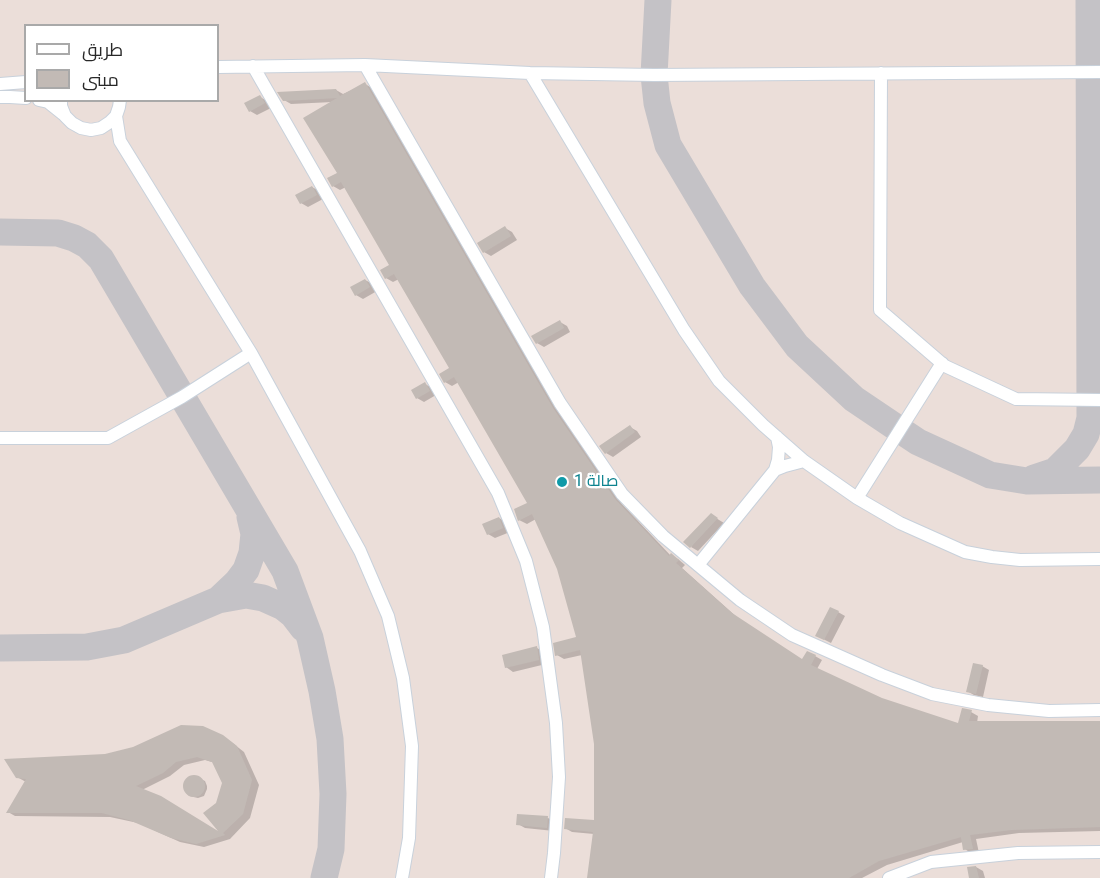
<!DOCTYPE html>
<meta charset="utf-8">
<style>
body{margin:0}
#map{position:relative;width:1100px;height:878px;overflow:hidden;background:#ebded9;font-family:Roboto,Cairo,sans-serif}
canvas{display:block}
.legend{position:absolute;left:24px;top:24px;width:195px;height:78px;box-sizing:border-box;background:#fff;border:2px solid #a9a9a9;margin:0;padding:8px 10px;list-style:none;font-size:18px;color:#282828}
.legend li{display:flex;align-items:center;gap:12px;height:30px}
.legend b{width:30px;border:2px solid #a9a9a9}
</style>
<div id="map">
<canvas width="1100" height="878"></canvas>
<ul class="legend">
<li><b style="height:8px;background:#fff"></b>طريق</li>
<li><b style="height:16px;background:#c2bab5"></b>مبنى</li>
</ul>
</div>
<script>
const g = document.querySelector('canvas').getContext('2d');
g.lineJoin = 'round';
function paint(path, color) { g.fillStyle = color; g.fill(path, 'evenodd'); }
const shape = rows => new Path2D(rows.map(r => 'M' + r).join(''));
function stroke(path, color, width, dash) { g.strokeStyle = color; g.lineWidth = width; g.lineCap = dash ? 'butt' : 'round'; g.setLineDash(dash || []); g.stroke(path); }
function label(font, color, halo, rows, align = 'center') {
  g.font = font + ' Roboto,Cairo,sans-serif'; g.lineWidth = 4.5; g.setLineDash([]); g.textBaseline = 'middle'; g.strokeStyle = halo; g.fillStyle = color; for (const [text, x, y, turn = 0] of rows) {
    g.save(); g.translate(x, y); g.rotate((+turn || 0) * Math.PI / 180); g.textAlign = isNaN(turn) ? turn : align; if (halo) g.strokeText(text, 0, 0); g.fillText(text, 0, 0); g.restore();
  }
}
paint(shape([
 [365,84,372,88,560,413,622,504,671,556,678,559,685,565,682,568,739,619,803,661,815,656,822,660,817,669,882,699,959,725,971,712,978,716,977,723,1100,722,1100,831,1019,833,976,839,979,853,972,854,965,849,963,842,887,865,862,878,588,878,594,834,572,832,565,828,595,822,595,744,582,655,564,659,557,655,578,638,558,569,536,519,527,524,519,520,529,504,459,382,452,386,445,382,451,369,399,279,393,282,386,278,391,266,346,187,340,190,333,186,339,173,333,102,291,104,284,100,336,90,343,94],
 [260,97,267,101,271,108,257,115,250,111],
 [312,187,319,191,323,199,308,207,301,203],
 [505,228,512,232,517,240,491,256,484,252,479,244],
 [365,280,373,284,377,291,363,299,356,295],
 [560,322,567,326,570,332,544,347,537,343],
 [425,384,432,388,436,395,424,402,417,398],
 [630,427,637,431,641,437,613,457,606,453],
 [711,515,724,523,698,551,691,547],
 [499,518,506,522,510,532,495,538,488,534],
 [838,612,845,616,831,643,823,639],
 [537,648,544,652,546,664,513,672,506,667],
 [982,666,989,670,983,697,974,695,967,691],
 [230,741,244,752,259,785,250,818,230,839,204,847,180,842,138,823,110,817,15,816,8,812,26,782,17,777,105,756],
 [205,760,215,763,223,783,218,804,205,814,224,835,142,790,170,776,184,765],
 [194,776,205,781,207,786,207,789,204,796,198,798,189,796,186,792,184,785,188,778],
 [548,818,555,822,554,831,525,828,518,824],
 [976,867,983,871,985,878,971,878]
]), '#0003');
stroke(shape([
 [658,0,654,75,657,103,668,145,752,286,797,346,854,399,900,430,918,442,990,475,1027,481,1100,480],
 [0,232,58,233,74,238,87,245,101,259,285,571,310,638,322,691,330,739,333,794,331,849,324,878],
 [1034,478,1055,471,1077,449,1086,434,1090,418,1089,0],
 [218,600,246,595,263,598,283,607,293,615,303,628],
 [0,648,87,647,124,640,218,600,237,582,246,570,252,553,253,543,254,534,250,517]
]), '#c4c2c6', 27);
paint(shape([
 [365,82,553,408,615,499,669,556,671,553,679,560,676,563,732,613,802,659,807,651,816,655,811,665,882,698,958,723,962,708,972,710,969,721,1100,721,1100,827,1011,830,970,835,973,849,963,850,961,837,879,861,849,878,587,878,593,832,564,829,565,818,594,820,594,744,580,650,555,656,553,643,576,637,557,569,532,514,518,521,514,509,527,503,454,377,444,383,439,374,449,368,394,274,385,279,380,270,389,265,341,182,332,187,327,178,337,173,303,118,337,98,283,101,277,92,336,89,340,96],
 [260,95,265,103,249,112,244,103],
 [312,186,317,195,300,204,295,195],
 [505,226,511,236,483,253,477,243],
 [365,279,370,287,355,296,350,287],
 [560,320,564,328,536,344,531,336],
 [425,382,430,391,416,399,411,390],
 [630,425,635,432,605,454,599,446],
 [711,513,718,518,690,548,683,542],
 [499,517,503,528,487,535,482,524],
 [830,607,839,611,824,640,815,636],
 [537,646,539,660,505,668,502,655],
 [973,663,983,665,976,694,966,692],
 [181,725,203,726,223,735,237,746,252,780,243,814,223,833,225,835,196,844,171,838,129,820,102,813,6,813,26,779,16,778,4,759,105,754,133,747],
 [197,757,212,762,222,783,216,803,203,813,218,831,161,796,136,786,163,773,176,762],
 '183 786a11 11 0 1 1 22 0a11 11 0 1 1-22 0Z',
 [517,814,548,816,547,828,516,825],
 [976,866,979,878,969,878,967,867]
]), '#c2bab5');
const minor = shape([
 [365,65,560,403,622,494,663,536,740,600,792,635,882,675,932,694,988,705,1049,711,1100,710],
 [253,66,498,493,526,561,543,627,556,723,559,777,554,853,551,878],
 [218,67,365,65,530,73,654,75,1100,72],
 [530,73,684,330,719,381,763,425,804,461,857,498,900,523,965,552,992,557,1020,560,1100,559],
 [881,73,880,310,945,366,1016,399,1100,400],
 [0,84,26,82],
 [0,97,10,97,26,98],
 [39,100,48,102,63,114],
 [61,100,61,106,65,116,72,123,81,128,91,130,101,128,110,122,116,116,119,107,120,100],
 [116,116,120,141,251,353,360,551,388,616,403,678,412,746,409,838,402,878],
 [777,437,779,447,778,460,775,470,785,466,804,461],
 [0,438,108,438,182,397,251,353],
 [857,498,942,363],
 [698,565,775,470],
 [889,878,931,862,1018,853,1100,852]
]);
stroke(minor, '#c8d1db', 14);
stroke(minor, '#fff', 12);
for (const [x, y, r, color] of [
 [562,482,6,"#0f9aa8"]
]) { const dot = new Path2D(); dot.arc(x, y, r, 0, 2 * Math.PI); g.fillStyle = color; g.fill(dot); stroke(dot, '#fff', 2); }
label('16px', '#0d838f', '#fff', [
 ["صالة 1",574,482]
], 'left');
</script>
